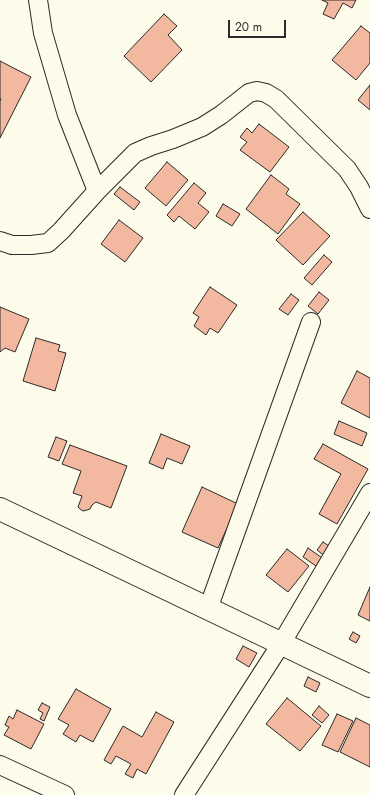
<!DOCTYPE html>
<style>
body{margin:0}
#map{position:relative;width:370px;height:795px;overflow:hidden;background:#fdfbea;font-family:Jost,sans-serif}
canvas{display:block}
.scale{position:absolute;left:228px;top:20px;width:58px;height:18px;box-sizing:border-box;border:2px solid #2b2b2b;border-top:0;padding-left:5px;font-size:12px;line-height:14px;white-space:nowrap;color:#2b2b2b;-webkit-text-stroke:3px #fdfbea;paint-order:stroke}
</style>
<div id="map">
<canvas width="370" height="795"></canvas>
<div class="scale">20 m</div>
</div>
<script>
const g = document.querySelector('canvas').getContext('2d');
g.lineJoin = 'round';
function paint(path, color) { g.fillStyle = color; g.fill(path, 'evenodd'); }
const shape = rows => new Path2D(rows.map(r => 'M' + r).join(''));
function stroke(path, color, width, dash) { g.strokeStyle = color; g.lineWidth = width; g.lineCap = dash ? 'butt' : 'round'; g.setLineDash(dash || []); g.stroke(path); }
const building = shape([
 [322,0,356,0,352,8,343,3,334,19,323,14,328,3,322,0],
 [164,14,177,26,168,35,182,50,151,82,124,56,164,14],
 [361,26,370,33,370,63,356,80,332,60,361,26],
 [0,61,31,77,0,138,0,101,1,99,0,99,0,61],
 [370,85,370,110,358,100,370,85],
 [259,124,289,147,270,172,240,150,247,142,240,137,247,128,252,133,259,124],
 [167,162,188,180,166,206,145,188,167,162],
 [271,175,289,189,286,194,300,204,278,234,246,209,271,175],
 [194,183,206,193,198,203,209,212,195,229,179,216,174,222,167,215,194,183],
 [120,187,140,202,134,210,114,194,120,187],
 [223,204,240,214,232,226,216,216,223,204],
 [303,212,330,236,303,265,276,240,303,212],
 [119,220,143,238,125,262,101,244,119,220],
 [324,255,332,262,312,285,304,278,324,255],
 [210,287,237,305,218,333,210,328,206,335,194,326,199,317,193,313,210,287],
 [319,292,329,300,318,314,308,306,319,292],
 [291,294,299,300,288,315,279,309,291,294],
 [0,307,29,319,15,352,5,348,0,352,0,307],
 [36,338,60,345,58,351,66,353,55,391,23,381,36,338],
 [357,371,370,378,370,418,341,403,357,371],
 [339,421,367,433,362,446,334,434,339,421],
 [161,434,190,446,182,464,167,458,163,469,149,463,161,434],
 [56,437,67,441,59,461,48,457,56,437],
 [323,444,368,469,337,524,319,514,341,474,314,459,323,444],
 [70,445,127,466,111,508,96,502,92,505,90,509,87,510,83,511,80,509,78,507,82,496,73,493,81,471,62,464,70,445],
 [202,487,238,504,218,548,182,532,202,487],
 [323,542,332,548,326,557,317,550,323,542],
 [308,548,325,560,319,568,303,557,308,548],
 [287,549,309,566,288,592,266,575,287,549],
 [370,587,370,621,358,615,370,587],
 [353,632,360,636,356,643,349,639,353,632],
 [243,646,257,653,249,667,236,659,243,646],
 [308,677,320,683,316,692,304,686,308,677],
 [76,689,111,709,93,742,80,735,76,742,63,734,69,725,58,719,76,689],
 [287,698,321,726,300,751,266,724,287,698],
 [42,703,50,707,44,721,40,719,43,713,38,710,42,703],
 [319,706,329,715,322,723,312,715,319,706],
 [17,710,44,724,31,749,4,735,9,727,5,725,9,716,13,719,17,710],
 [156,712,174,722,146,774,137,769,133,778,125,774,131,764,116,756,111,764,104,760,123,726,142,737,156,712],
 [337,714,353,721,338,752,322,745,337,714],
 [356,718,370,725,370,767,340,752,356,718]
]);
paint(building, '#f2b8a0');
stroke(building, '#2b2b2b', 1);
const street = shape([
 [38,0,43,33,67,115,97,191],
 [0,241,12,245,31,245,48,243,61,231,97,191,135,153,151,146,173,139,202,127,221,115,249,93,257,91,266,93,276,99,347,169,359,187,370,209],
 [208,609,311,322],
 [0,765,65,795],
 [184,795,281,644,370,493]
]);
const secondary = shape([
 [0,509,370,686]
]);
stroke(street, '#2b2b2b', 20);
stroke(secondary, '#2b2b2b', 24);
stroke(street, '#fdfbea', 18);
stroke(secondary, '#fdfbea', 22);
</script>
